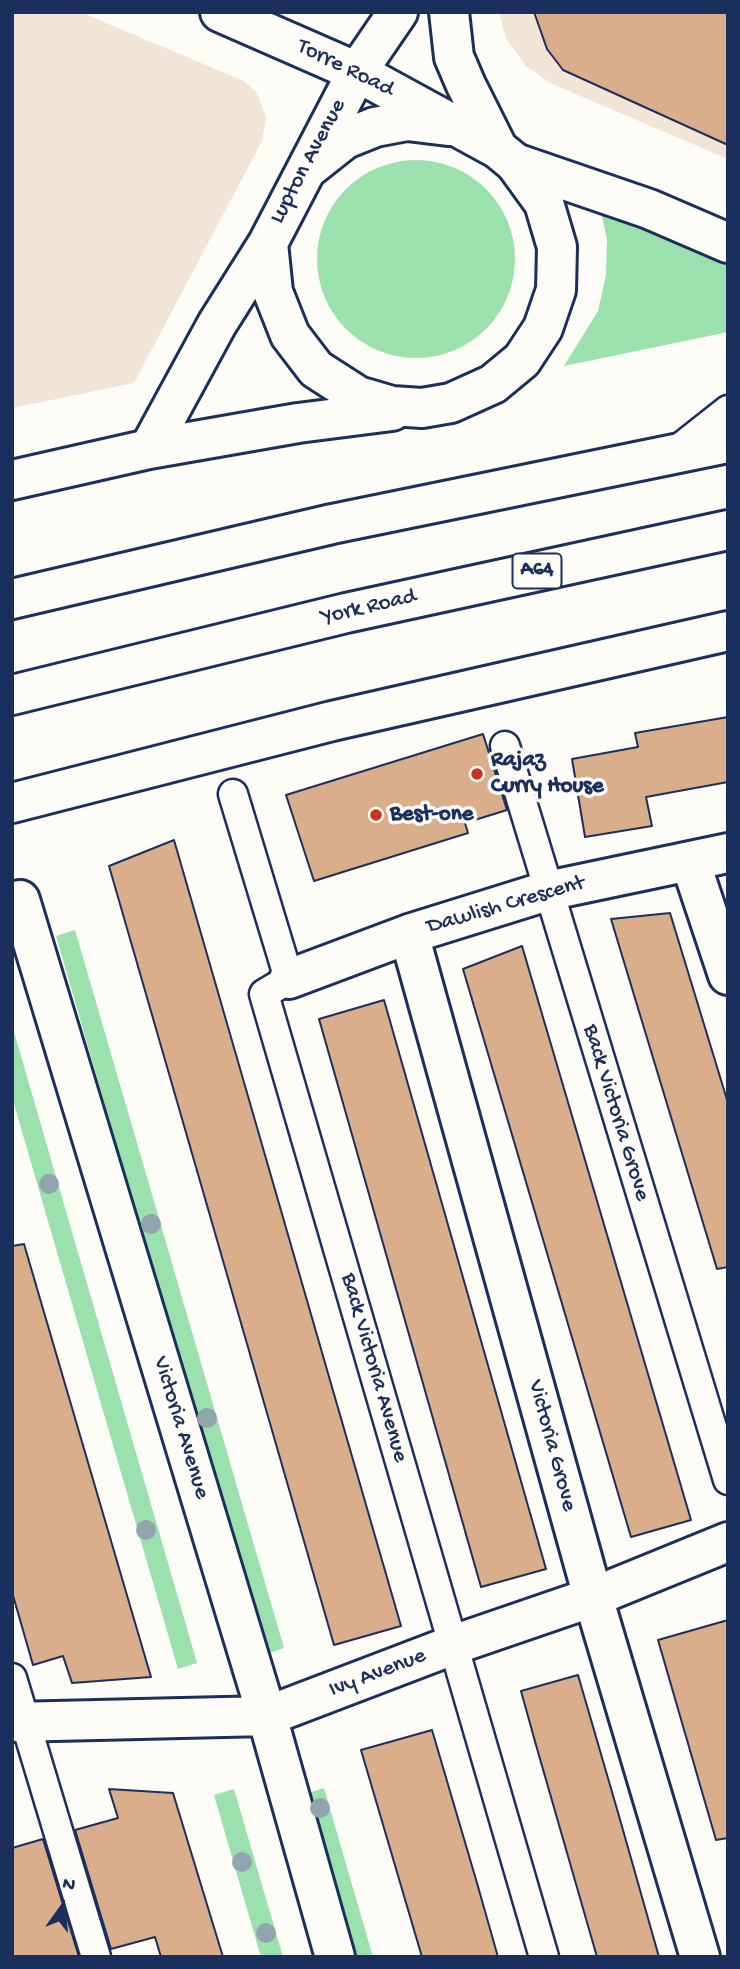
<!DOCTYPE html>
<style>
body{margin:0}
#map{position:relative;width:740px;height:1969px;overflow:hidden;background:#fdfcf7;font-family:"Gochi Hand",sans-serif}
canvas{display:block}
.frame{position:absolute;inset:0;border:14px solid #1b2f5e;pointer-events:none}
.north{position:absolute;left:28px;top:1871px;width:70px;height:70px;-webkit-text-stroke:5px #fdfcf7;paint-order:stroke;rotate:15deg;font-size:19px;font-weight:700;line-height:28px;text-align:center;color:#1b2f5e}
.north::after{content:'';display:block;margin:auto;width:24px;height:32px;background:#1b2f5e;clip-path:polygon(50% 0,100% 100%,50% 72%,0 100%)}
</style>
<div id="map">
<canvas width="740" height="1969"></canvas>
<div class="frame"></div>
<div class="north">N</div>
</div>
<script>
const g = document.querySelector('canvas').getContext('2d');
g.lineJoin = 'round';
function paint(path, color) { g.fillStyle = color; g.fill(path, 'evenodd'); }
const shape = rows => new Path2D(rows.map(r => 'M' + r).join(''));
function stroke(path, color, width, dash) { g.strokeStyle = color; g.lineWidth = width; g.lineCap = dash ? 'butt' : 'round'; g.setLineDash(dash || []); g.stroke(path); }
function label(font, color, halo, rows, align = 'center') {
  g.font = font + ' "Gochi Hand",sans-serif'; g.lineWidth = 7; g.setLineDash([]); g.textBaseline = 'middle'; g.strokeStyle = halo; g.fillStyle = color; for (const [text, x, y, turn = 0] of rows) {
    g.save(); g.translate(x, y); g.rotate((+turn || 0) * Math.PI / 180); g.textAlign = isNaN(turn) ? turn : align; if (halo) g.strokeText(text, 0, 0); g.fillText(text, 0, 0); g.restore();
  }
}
paint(shape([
 [12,12,80,12,244,81,257,93,266,117,262,141,134,383,12,408],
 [499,12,728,12,728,159,552,84,525,65,506,38]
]), '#f2e4d7');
paint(shape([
 '317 259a99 99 0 1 1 198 0a99 99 0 1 1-198 0Z',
 [601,212,656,230,728,263,728,332,564,366,598,311,606,275,607,239],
 [75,930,284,1648,264,1655,56,936],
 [12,1025,197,1663,178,1669,12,1097],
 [324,1788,373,1957,352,1957,305,1794],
 [234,1789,283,1957,261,1957,214,1795]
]), '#9be1ad');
const building = shape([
 [534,12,728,12,728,145,563,70,547,49,534,12],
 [728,717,728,782,646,797,652,826,585,837,572,759,638,747,635,733,728,717],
 [483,734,507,810,465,823,468,833,314,881,286,795,483,734],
 [174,840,401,1626,334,1645,109,866,174,840],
 [670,913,728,1103,728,1267,717,1269,611,919,670,913],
 [522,946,691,1520,631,1537,463,969,522,946],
 [384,1000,546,1569,481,1587,319,1019,384,1000],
 [24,1244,104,1517,151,1677,72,1683,63,1656,33,1665,12,1592,12,1246,24,1244],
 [728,1620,728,1838,716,1840,658,1640,728,1620],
 [578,1675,619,1816,659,1957,597,1957,536,1745,521,1691,578,1675],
 [432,1730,477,1883,498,1957,422,1957,361,1750,432,1730],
 [109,1789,173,1793,223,1957,161,1957,155,1937,111,1949,75,1830,118,1818,109,1789],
 [43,1839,79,1957,12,1957,12,1848,43,1839]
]);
paint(building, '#daad8b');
stroke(building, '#1b2f5e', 2);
const lane = shape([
 [676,451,728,410],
 [505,746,728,1480],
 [233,794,289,979,264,994,544,1957],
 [12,1678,96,1957]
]);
const street = shape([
 [690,861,728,975],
 [20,900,267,1716,335,1957],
 [409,934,593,1597,700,1957],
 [289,979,409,934,547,891,728,853],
 [12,1722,267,1716,453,1645,593,1597,728,1542]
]);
const secondary = shape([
 [220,12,357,72,498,149],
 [311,166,345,139,375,127,407,121,448,126],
 [268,243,273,292,290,335,316,369,358,396,392,406,422,408,451,403,493,384,522,360,543,328,556,290,557,247,544,203,515,163,498,149,466,85,454,57,449,12],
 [149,449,217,324,268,243,357,72,398,12],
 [12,480,149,449,298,423,392,411]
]);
const highway = shape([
 [515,163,649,209,728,243],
 [12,599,332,524,728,443],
 [12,695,346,613,728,530],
 [12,803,332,721,728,631]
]);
stroke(lane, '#1b2f5e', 33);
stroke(street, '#1b2f5e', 44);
stroke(secondary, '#1b2f5e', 44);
stroke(highway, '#1b2f5e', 44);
stroke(lane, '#fdfcf7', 28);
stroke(street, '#fdfcf7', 38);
stroke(secondary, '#fdfcf7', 38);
stroke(highway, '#fdfcf7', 38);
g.fillStyle = '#92a4ae';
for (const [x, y] of [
 [49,1184],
 [151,1224],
 [207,1418],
 [146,1530],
 [320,1808],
 [242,1862],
 [266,1933]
]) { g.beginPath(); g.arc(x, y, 10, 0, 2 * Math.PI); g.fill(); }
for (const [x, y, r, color] of [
 [477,774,7,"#c8321e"],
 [376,815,7,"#c8321e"]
]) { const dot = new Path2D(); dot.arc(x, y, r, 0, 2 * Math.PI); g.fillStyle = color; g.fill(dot); stroke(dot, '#fdfcf7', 2.5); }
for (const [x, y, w] of [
 [537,571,49]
]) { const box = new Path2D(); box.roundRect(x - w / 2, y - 17.5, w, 35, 5); g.fillStyle = '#fdfcf7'; g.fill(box); stroke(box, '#1b2f5e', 2); }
label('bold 21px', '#1b2f5e', null, [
 ["A64",537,571]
]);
label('23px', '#1b2f5e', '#fdfcf7', [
 ["Torre Road",345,69,26],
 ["Lupton Avenue",309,162,-62],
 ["York Road",369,608,-13],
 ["Dawlish Crescent",506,906,-16],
 ["Back Victoria Grove",615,1113,73],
 ["Back Victoria Avenue",373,1368,74],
 ["Victoria Avenue",180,1428,73],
 ["Victoria Grove",551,1446,75],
 ["Ivy Avenue",378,1674,-21]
]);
label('bold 23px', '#1b2f5e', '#fdfcf7', [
 ["Rajaz",491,761],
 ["Curry House",491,787],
 ["Best-one",390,815]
], 'left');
</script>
